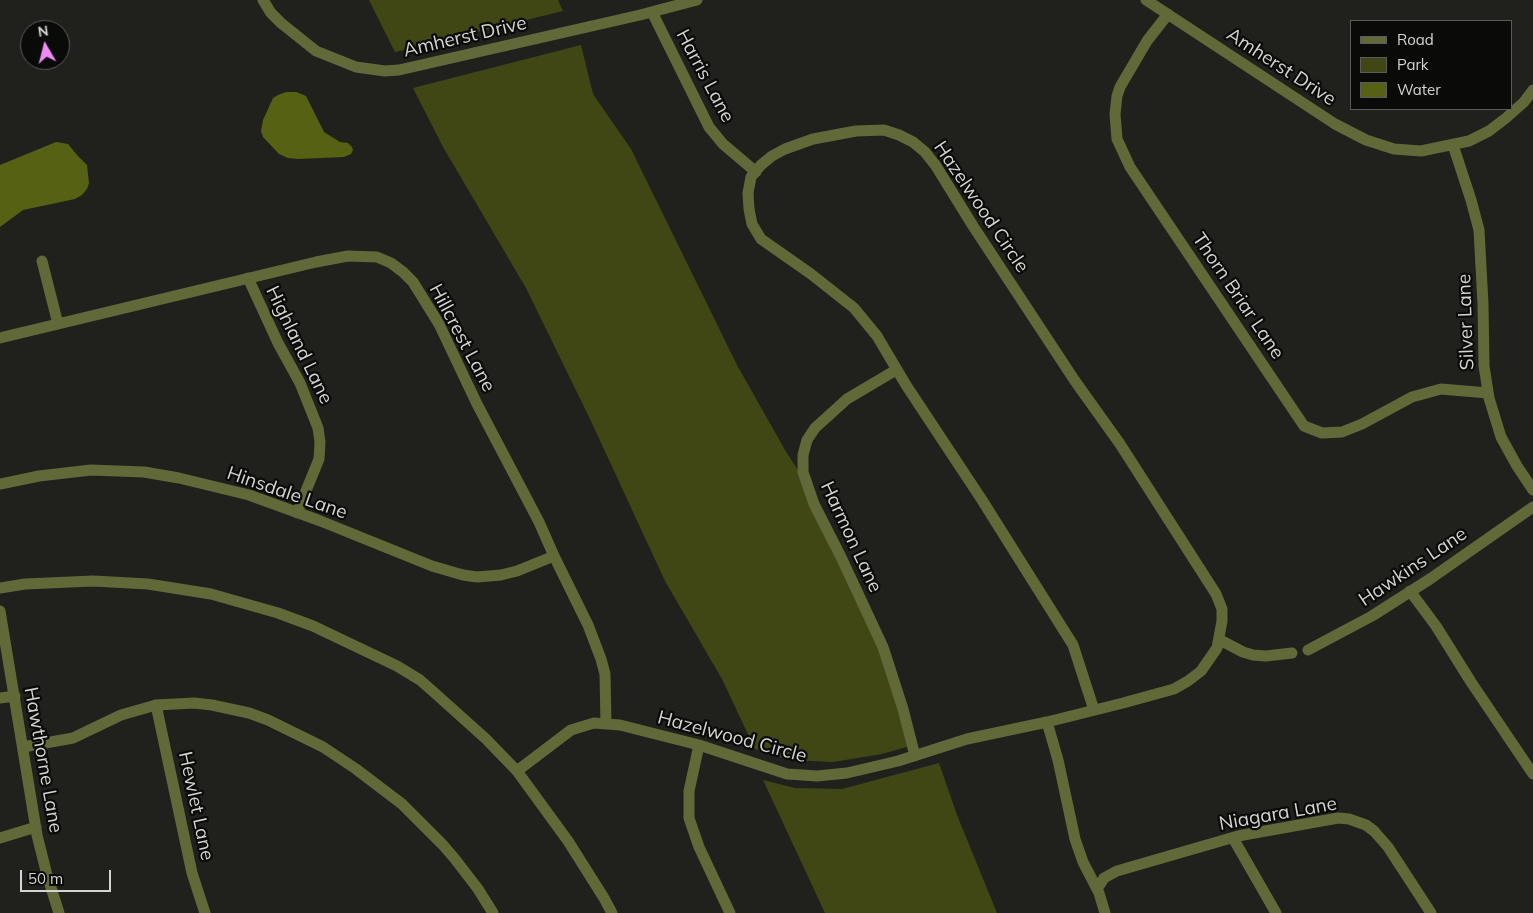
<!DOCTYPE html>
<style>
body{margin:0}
#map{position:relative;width:1533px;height:913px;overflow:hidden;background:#20211d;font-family:Mulish,sans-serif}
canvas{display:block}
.legend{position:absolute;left:1350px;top:20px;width:162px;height:90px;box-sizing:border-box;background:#0a0a09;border:1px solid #5b5b59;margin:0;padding:6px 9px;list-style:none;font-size:15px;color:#d4d5d2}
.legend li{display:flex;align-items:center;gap:10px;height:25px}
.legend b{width:25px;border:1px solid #5b5b59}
.north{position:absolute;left:20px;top:20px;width:50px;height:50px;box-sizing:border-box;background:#0a0a09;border:1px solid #5b5b59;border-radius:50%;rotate:352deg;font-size:14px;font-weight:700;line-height:20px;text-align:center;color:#d4d5d2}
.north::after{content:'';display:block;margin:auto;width:18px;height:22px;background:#f18af4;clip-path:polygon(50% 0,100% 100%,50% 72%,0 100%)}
.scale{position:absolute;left:20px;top:870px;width:91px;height:22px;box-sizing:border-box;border:2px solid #d4d5d2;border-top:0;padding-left:6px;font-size:15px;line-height:18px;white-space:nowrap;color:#d4d5d2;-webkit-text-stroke:4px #0a0a09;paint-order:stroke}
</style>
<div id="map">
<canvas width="1533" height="913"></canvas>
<ul class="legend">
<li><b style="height:6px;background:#616938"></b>Road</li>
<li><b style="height:14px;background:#404714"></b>Park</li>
<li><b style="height:14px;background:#576114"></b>Water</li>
</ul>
<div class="north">N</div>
<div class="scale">50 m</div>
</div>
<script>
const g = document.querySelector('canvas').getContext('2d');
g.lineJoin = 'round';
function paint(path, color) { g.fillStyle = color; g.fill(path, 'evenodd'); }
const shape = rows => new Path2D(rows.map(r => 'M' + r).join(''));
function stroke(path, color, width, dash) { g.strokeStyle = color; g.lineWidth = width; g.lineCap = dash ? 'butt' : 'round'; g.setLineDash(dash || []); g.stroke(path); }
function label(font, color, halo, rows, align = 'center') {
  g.font = font + ' Mulish,sans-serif'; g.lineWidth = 4.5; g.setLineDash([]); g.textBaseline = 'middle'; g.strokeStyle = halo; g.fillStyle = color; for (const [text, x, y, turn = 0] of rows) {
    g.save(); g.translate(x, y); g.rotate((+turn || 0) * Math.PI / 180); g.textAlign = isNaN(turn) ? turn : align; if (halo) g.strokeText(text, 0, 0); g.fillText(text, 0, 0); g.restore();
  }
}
paint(shape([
 [369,0,558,0,563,11,395,52],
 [581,45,593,94,631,149,737,365,785,450,809,487,876,632,910,746,882,754,833,762,791,760,755,749,722,679,665,581,590,419,526,288,443,147,413,88],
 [939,763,957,815,997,913,825,913,763,780,795,788,842,789]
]), '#404714');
paint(shape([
 [286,92,296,92,306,96,324,132,340,142,348,143,352,147,353,150,351,154,344,157,298,159,288,158,279,154,263,137,261,131,263,120,273,98,278,95],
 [56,142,68,144,77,155,87,165,89,183,87,189,82,195,75,199,23,210,0,227,0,165]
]), '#576114');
stroke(shape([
 [263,0,271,13,281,23,316,51,356,67,385,71,399,70,640,15,697,0],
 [1146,0,1335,124,1366,140,1394,149,1421,151,1469,141,1489,131,1506,118,1524,102,1533,90],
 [652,12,709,127,723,144,756,172],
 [1168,14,1147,41,1120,87,1117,96,1115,114,1117,139,1130,167,1304,426,1322,433,1342,432,1362,424,1412,397,1441,389,1488,393],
 [1453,145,1471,200,1479,230,1483,304,1484,366,1489,398,1501,437,1517,466,1533,490],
 [42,261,58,324],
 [248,278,278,343,300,383,318,428,320,442,319,459,297,513],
 [0,338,316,262,348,256,377,257,391,263,403,272,413,282,439,324,477,404,539,522,554,556,588,625,601,659,605,674,606,724],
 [896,370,847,399,815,428,807,440,803,455,803,472,814,504,841,557,883,647,903,709,915,756],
 [0,484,39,476,91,470,144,472,179,478,249,495,318,520,432,566,463,575,477,577,501,575,517,571,554,556],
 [0,588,25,584,93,581,148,584,211,594,278,613,313,626,397,666,420,680,437,695,486,739,517,771,568,841,604,898,612,913],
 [1410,591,1436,626,1471,682,1533,774],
 [0,611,37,835,47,875,59,913],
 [1220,640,1243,652,1253,655,1266,656,1292,653],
 [1308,650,1372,616,1430,579,1533,507],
 [0,698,15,696],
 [156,705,192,873,205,913],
 [1047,722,1058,760,1075,839,1083,862,1099,893,1105,913],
 [699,745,689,791,689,818,699,847,730,913],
 [23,747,73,738,121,715,156,705,194,703,212,705,249,713,268,720,323,747,356,769,402,804,443,845,455,859,478,889,493,913],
 [517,771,571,730,594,723,620,725,699,745,787,774,817,776,847,773,898,761,967,739,1047,722,1123,703,1174,689,1188,681,1201,671,1217,648,1222,621,1222,609,1216,594,1120,444,1075,381,973,226,936,166,925,152,913,142,899,135,884,130,856,131,813,139,785,149,772,156,761,165,751,177,748,193,749,209,752,224,761,239,811,274,854,308,877,336,906,385,982,500,1073,645,1094,710],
 [0,838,36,827],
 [1233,838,1276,913],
 [1097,889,1104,878,1117,871,1238,836,1338,818,1349,819,1366,825,1374,831,1388,847,1431,913]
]), '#616938', 11);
label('19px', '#d4d5d2', '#0a0a09', [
 ["Amherst Drive",465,37,-13],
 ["Amherst Drive",1281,67,33],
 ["Harris Lane",705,76,62],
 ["Hazelwood Circle",981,207,56],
 ["Thorn Briar Lane",1238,296,56],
 ["Silver Lane",1466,322,-92],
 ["Hillcrest Lane",462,338,62],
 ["Highland Lane",299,345,64],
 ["Hinsdale Lane",287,493,19],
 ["Harmon Lane",851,537,65],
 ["Hawkins Lane",1413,567,-34],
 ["Hazelwood Circle",732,737,15],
 ["Hawthorne Lane",43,760,80],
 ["Hewlet Lane",196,806,78],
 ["Niagara Lane",1278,814,-10]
]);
</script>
